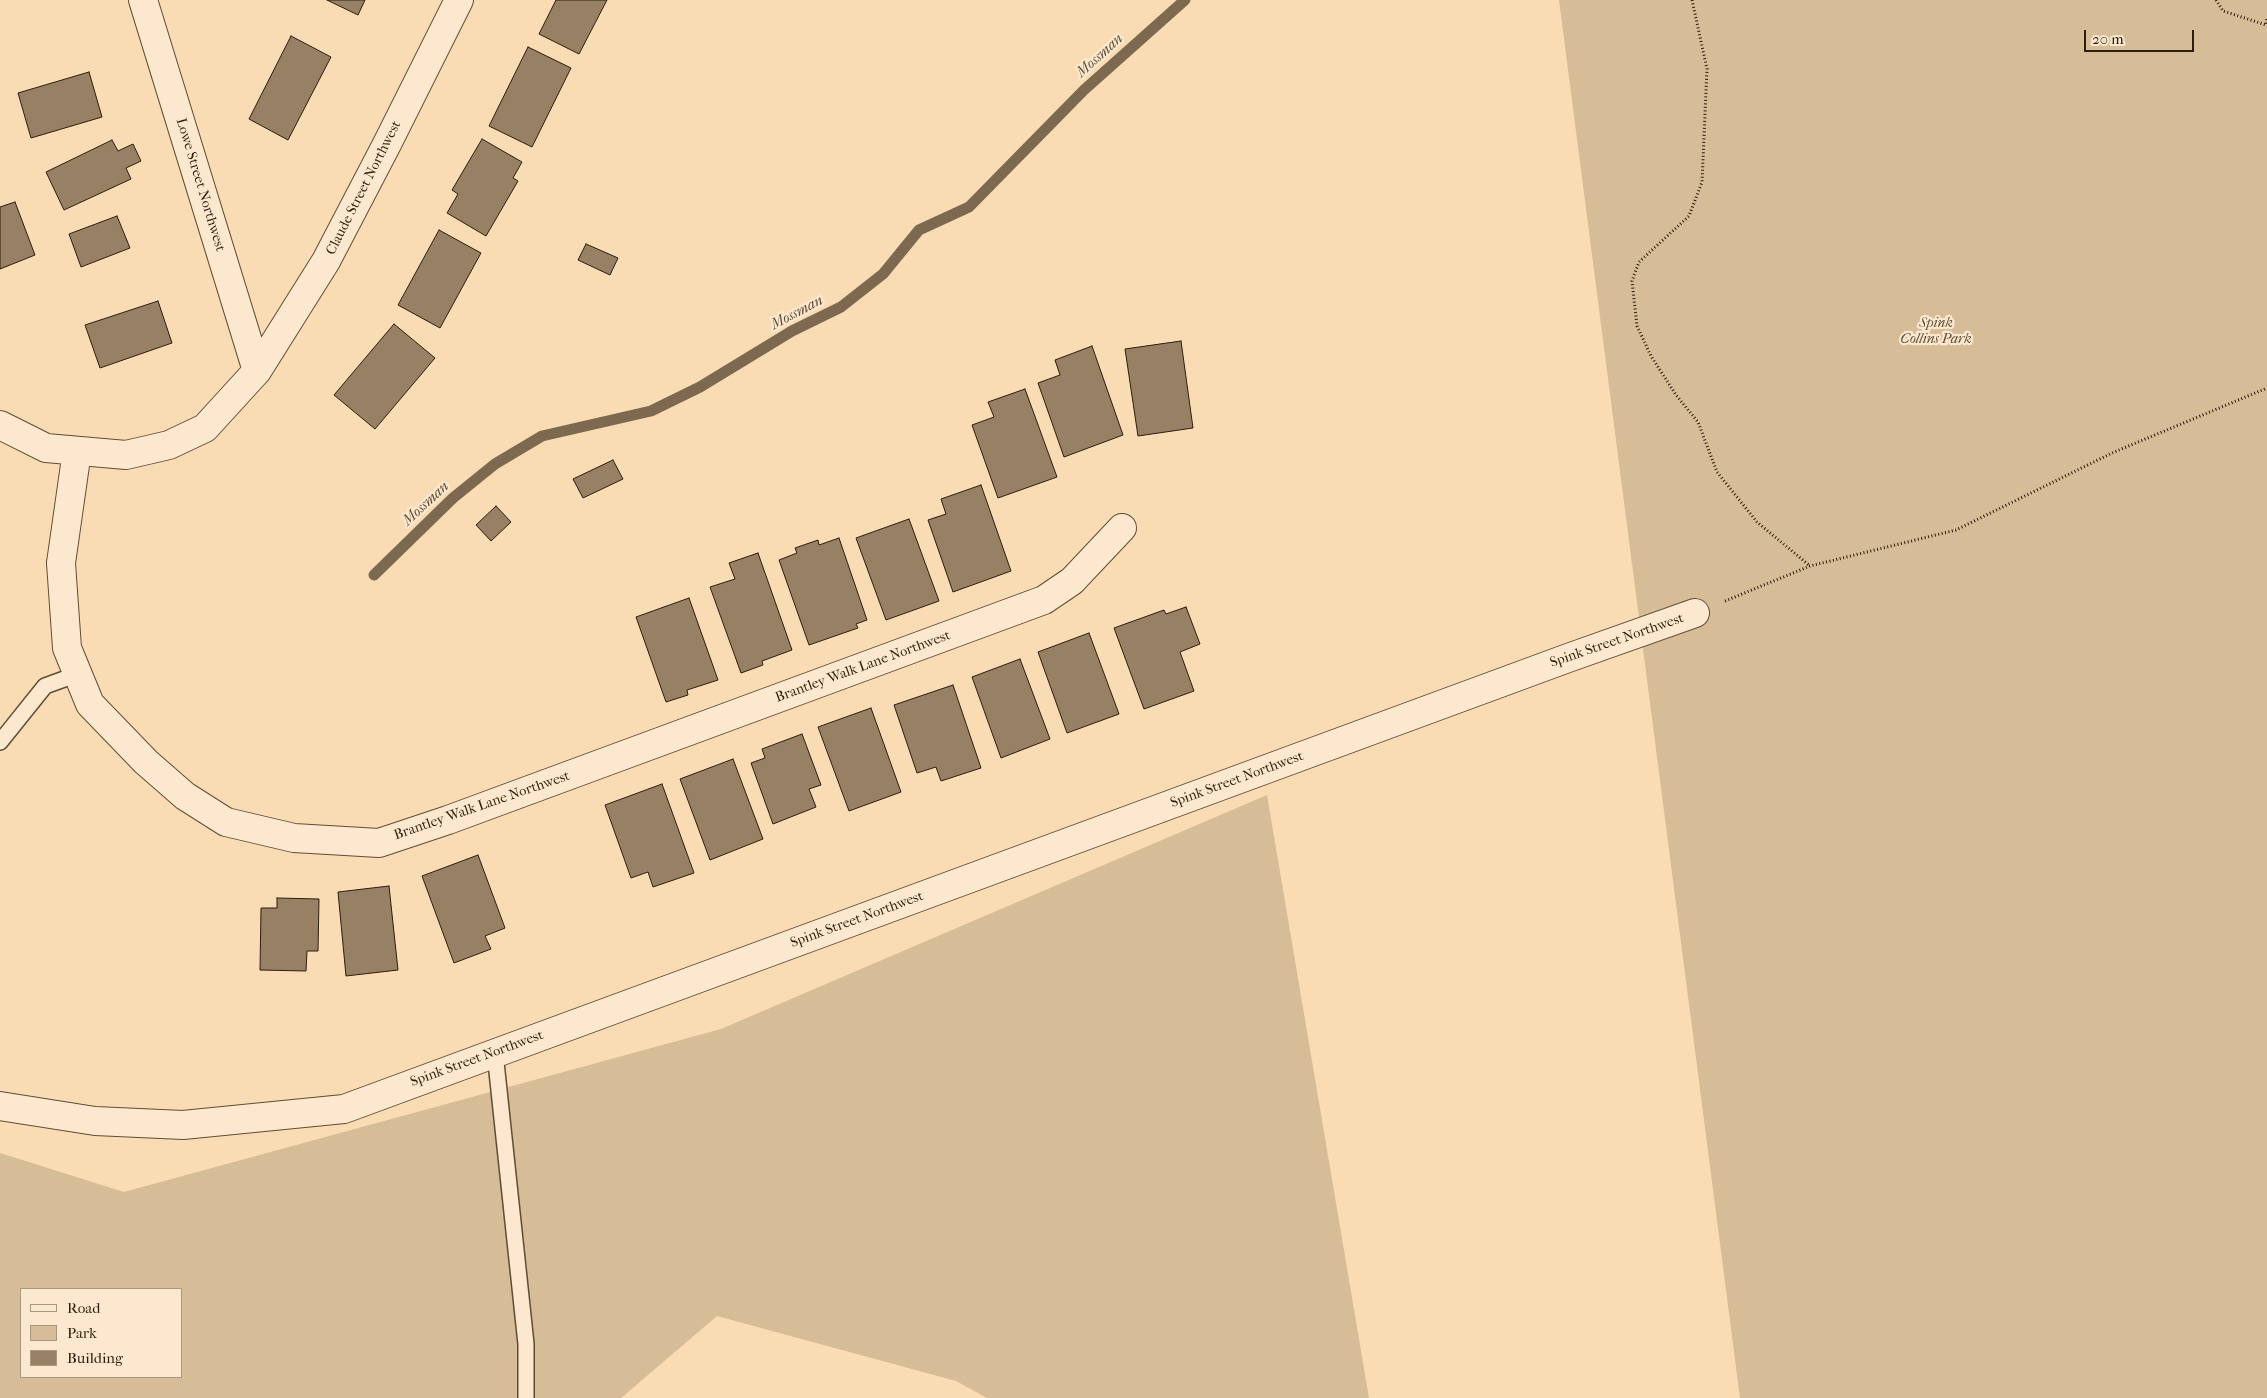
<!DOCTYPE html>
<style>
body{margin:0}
#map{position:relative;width:2267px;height:1398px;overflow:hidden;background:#f9dcb3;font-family:"IM FELL French Canon",serif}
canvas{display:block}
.legend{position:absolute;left:20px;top:1288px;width:162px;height:90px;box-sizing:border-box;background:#fbe8ce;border:1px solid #a89781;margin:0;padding:6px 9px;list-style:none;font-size:15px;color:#2c1d0d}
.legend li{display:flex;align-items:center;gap:10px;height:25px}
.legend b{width:25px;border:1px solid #a89781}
.scale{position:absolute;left:2084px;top:30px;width:110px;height:22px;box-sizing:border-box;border:2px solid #2c1d0d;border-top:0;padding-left:6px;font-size:15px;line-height:18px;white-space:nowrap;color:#2c1d0d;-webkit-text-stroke:4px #fbe8ce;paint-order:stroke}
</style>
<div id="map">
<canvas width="2267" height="1398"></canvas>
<ul class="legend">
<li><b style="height:6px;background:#fbe8ce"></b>Road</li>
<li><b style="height:14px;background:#d6bc97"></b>Park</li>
<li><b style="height:14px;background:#978063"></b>Building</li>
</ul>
<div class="scale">20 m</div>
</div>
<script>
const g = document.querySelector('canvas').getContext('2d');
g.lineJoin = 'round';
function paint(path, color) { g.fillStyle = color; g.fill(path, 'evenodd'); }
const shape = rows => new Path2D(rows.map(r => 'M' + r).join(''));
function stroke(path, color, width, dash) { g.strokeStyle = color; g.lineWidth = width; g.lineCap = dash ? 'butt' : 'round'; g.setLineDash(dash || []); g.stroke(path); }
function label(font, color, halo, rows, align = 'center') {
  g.font = font + ' "IM FELL French Canon",serif'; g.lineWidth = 4.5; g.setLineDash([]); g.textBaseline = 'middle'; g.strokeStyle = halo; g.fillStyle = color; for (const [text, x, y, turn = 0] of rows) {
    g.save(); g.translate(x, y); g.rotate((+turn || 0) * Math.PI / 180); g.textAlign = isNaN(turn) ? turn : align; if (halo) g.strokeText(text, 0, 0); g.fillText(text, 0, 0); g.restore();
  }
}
paint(shape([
 [1559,0,2267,0,2267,1398,1740,1398],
 [1267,795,1369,1398,987,1398,956,1381,717,1316,621,1398,0,1398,0,1153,124,1192,721,1029],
 [21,1289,181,1289,181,1377,21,1377]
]), '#d6bc97');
stroke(shape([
 [374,575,453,498,495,464,542,436,651,411,700,387,792,331,841,307,883,274,919,230,969,207,1084,90,1185,0]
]), '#7d694f', 11);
const building = shape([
 [327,0,365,0,358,15,327,0],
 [556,0,607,0,579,54,539,34,556,0],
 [291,36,331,57,288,140,249,119,291,36],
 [528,47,571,68,532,147,489,126,528,47],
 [89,72,102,117,31,138,18,93,89,72],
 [482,139,522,162,513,178,518,181,486,236,447,213,458,194,452,190,482,139],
 [112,140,118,151,133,144,141,161,126,168,131,179,64,210,46,172,112,140],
 [15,202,35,255,0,269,0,207,15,202],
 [117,216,130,248,81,267,69,234,117,216],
 [439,230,481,253,440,328,398,305,439,230],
 [586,244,618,258,610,275,578,260,586,244],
 [158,301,172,343,100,368,85,325,158,301],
 [394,324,435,358,375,429,334,395,394,324],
 [1181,341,1193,428,1138,436,1125,349,1181,341],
 [1092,346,1123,435,1064,457,1038,383,1060,375,1055,360,1092,346],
 [1025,389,1057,477,998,498,972,425,994,417,988,402,1025,389],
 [613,460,623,479,583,498,573,479,613,460],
 [981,485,1011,571,953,592,928,520,946,514,941,499,981,485],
 [496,506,511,522,491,541,476,525,496,506],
 [909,519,939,601,886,620,856,538,909,519],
 [839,538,867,620,856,624,858,628,809,645,779,560,797,553,795,548,818,540,819,545,839,538],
 [758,553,792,650,762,661,763,665,741,673,710,587,735,579,729,563,758,553],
 [689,598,718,680,687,690,688,695,666,702,636,617,689,598],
 [1186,607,1200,644,1180,652,1194,691,1144,709,1114,628,1164,610,1166,614,1186,607],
 [1089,633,1119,714,1067,733,1038,652,1089,633],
 [1020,659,1050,739,1001,758,972,677,1020,659],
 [953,685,981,768,941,781,936,767,917,773,894,705,953,685],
 [871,708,901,792,849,811,818,727,871,708],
 [802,734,821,785,809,789,816,807,773,824,751,763,765,758,762,749,802,734],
 [733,759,763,839,710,860,680,779,733,759],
 [662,784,694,873,653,887,648,872,631,878,605,805,662,784],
 [478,855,505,928,485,936,491,949,454,963,422,876,478,855],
 [389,886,398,970,346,976,338,892,389,886],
 [277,898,319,899,318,951,307,951,306,971,260,970,261,908,277,908,277,898]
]);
paint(building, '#978063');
stroke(building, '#2c1d0d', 1);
const lane = shape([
 [0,742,45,686,78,674],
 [495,1053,526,1344,526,1398]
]);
const street = shape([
 [143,0,257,371],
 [0,425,46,448,126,455,169,445,205,428,257,371,326,261,387,144,459,0],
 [77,451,61,563,67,648,90,704,146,762,185,796,226,822,294,838,379,843,448,820,1044,600,1072,581,1122,528],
 [0,1106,95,1121,183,1125,344,1109,1568,658,1695,613]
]);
stroke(lane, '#5f4d36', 18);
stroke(street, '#5f4d36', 30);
stroke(shape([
 [1692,0,1707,69,1702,182,1689,216,1639,262,1632,281,1637,326,1651,356,1676,395,1698,422,1717,472,1757,522,1810,566],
 [2216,0,2223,11,2266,25,2267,17],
 [1725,601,1810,566,1956,530,2112,453,2267,388]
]), '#2c1d0d', 3, [1, 2.5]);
stroke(lane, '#fbe8ce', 15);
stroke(street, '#fbe8ce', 28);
label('14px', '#2c1d0d', '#fbe8ce', [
 ["Lowe Street Northwest",200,185,73],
 ["Claude Street Northwest",364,188,-63],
 ["Spink Street Northwest",1617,641,-19],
 ["Brantley Walk Lane Northwest",863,667,-20],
 ["Spink Street Northwest",1237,780,-20],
 ["Brantley Walk Lane Northwest",482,806,-19],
 ["Spink Street Northwest",857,920,-20],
 ["Spink Street Northwest",477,1059,-20]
]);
label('italic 14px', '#5f4d36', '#fbe8ce', [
 ["Spink",1936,324],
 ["Collins Park",1936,340]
]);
label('italic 15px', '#624f39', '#fbe8ce', [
 ["Mossman",1100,56,-42],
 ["Mossman",797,313,-28],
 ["Mossman",426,504,-43]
]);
</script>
